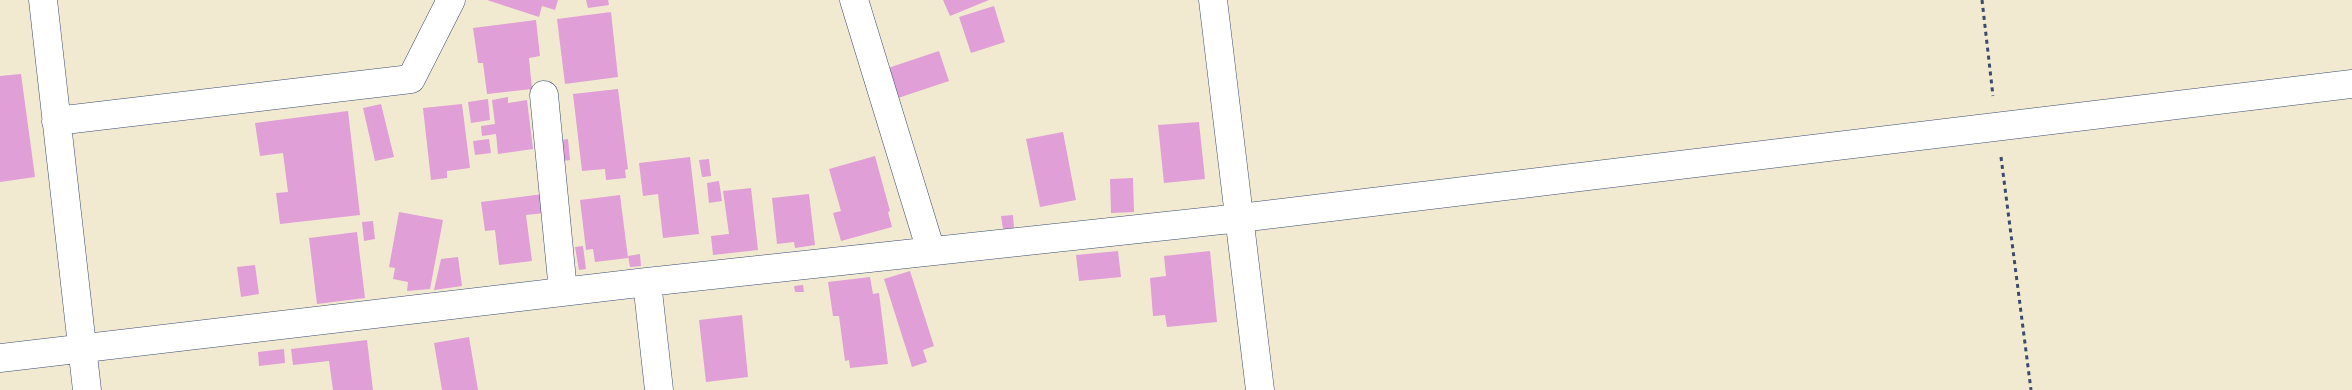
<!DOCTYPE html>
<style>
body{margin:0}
canvas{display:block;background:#f1ead1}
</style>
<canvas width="2352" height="390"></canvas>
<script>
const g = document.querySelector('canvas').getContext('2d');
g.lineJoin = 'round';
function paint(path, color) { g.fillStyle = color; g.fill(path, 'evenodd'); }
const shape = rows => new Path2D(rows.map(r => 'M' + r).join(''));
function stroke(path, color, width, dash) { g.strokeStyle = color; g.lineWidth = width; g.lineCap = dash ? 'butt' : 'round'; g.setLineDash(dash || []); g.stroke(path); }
paint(shape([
 [487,0,558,0,555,10,542,6,539,17],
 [586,0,608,0,609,5,588,8],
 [943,0,989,0,950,16],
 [994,6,1005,42,971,53,959,17],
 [611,12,618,77,565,84,557,19],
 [536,20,540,56,529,58,532,89,487,94,483,63,478,63,473,28],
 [939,51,949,81,898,98,888,68],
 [21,74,35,177,0,182,0,76],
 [618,89,628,169,625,170,626,178,606,180,605,169,582,171,573,94],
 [508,97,508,103,527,100,533,149,498,154,496,134,482,136,481,126,495,124,492,100],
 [488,99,490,120,471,123,468,102],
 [381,104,394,157,375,161,363,108],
 [462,104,470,168,447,171,447,178,431,180,423,108],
 [348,111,360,215,280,224,276,193,288,192,283,153,260,156,255,123],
 [1199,122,1205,179,1164,183,1158,125],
 [1063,132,1076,200,1040,207,1026,139],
 [489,139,491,153,475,155,473,141],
 [568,139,570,160,563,161,561,140],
 [875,156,890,211,888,212,892,227,841,241,833,213,841,211,829,169],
 [690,157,699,234,663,238,658,194,643,196,639,163],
 [709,159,711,176,702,177,699,160],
 [1133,178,1134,212,1111,213,1110,179],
 [719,181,722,201,709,203,707,183],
 [751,188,758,250,713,255,711,236,729,234,723,191],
 [543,194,545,213,526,215,532,261,499,265,495,230,485,231,481,202],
 [809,194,815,245,795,248,794,242,777,244,772,198],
 [620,195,628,258,595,262,593,249,586,250,580,200],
 [399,212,443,220,430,289,407,291,408,282,393,279,395,268,389,267],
 [1013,215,1014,228,1003,229,1001,216],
 [373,221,375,239,364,241,362,222],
 [357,232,365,298,317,304,309,238],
 [583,246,586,269,579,270,575,247],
 [1118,251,1121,277,1079,281,1076,255],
 [1210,251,1217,322,1167,327,1165,315,1153,316,1150,278,1166,276,1164,256],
 [640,254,641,266,630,267,628,256],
 [458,257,462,286,434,290,441,259],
 [255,265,259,294,241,297,237,267],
 [910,271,934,346,923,350,927,362,912,367,884,279],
 [870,277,873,294,879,293,888,364,850,368,849,360,845,361,839,316,833,316,828,282],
 [803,285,804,292,795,292,794,286],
 [742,315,748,377,706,382,699,320],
 [469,337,478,390,442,390,434,343],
 [367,340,373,390,333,390,329,361,293,365,291,349],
 [284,349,285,363,259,366,258,352]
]), '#e09fd6');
const minor = shape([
 [43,0,87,390],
 [854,0,931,251],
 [1213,0,1260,390],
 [544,95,563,291],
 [56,121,411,79,451,0],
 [647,282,659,390],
 [0,358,647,282,1240,218,2352,84]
]);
stroke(minor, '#3b4b6f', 29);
stroke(shape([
 [1982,0,1993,96],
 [2001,157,2031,390]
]), '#3b4b6f', 3, [4, 4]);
stroke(minor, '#fff', 28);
</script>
